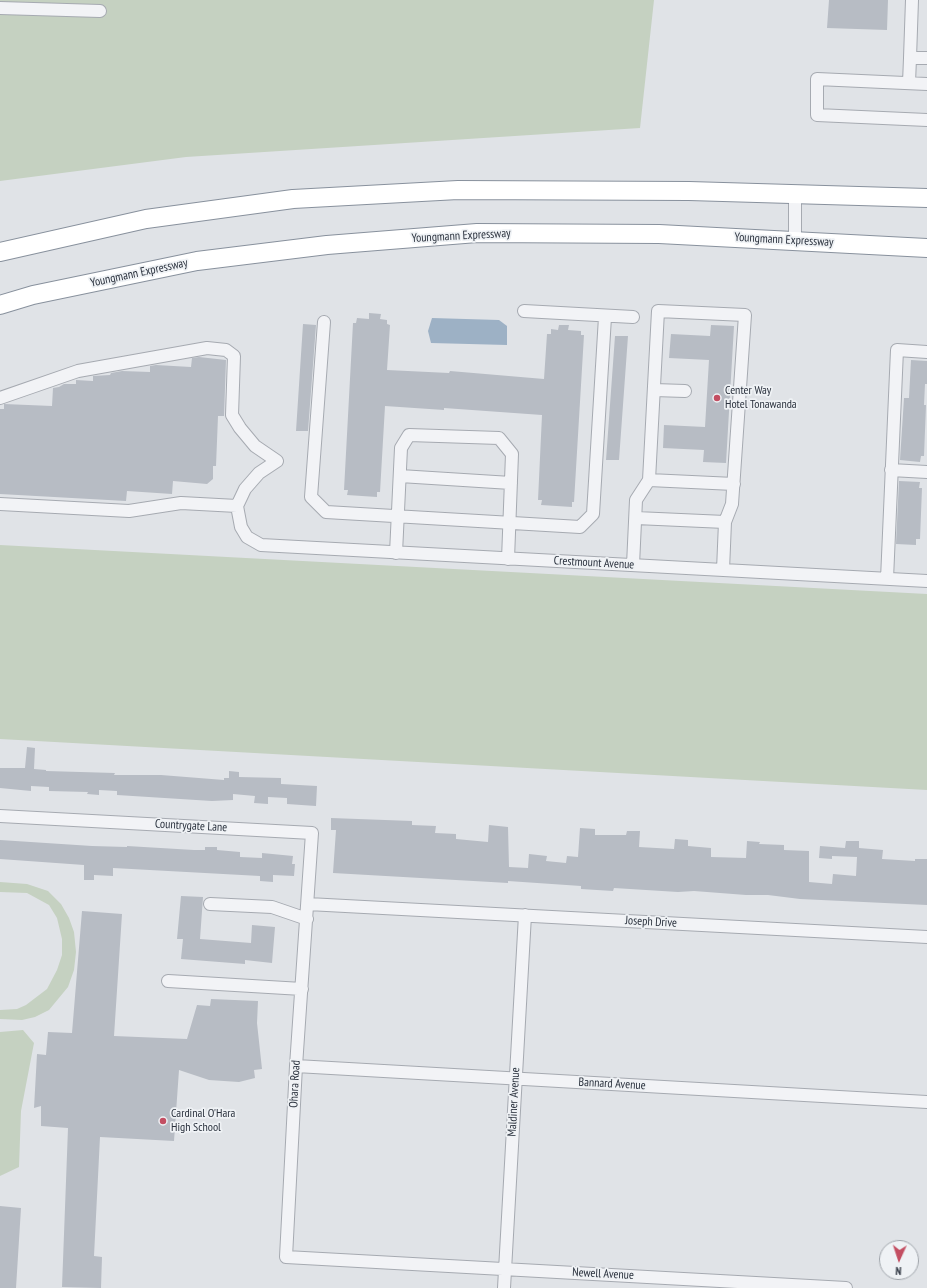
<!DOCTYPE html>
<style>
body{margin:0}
#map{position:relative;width:927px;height:1288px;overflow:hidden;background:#e0e3e7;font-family:"PT Sans Narrow",sans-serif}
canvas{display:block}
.north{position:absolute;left:879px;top:1240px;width:40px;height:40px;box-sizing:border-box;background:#eff2f5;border:1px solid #a0a5ab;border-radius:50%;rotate:183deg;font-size:11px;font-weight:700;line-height:16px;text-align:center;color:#2a313d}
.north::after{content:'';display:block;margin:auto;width:14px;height:18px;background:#c34e62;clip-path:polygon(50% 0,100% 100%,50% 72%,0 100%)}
</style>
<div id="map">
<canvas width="927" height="1288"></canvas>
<div class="north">N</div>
</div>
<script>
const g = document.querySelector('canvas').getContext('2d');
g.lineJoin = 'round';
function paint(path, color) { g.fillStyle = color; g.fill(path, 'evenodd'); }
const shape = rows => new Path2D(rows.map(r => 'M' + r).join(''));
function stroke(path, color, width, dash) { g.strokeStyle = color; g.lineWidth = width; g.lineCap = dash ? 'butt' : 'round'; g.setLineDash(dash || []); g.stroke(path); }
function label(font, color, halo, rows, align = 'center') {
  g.font = font + ' "PT Sans Narrow",sans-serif'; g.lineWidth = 3.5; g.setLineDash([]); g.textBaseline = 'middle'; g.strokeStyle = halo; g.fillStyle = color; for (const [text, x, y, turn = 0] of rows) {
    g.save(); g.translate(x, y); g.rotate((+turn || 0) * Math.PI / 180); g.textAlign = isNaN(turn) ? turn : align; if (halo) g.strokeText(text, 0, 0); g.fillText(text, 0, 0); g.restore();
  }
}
paint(shape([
 [0,0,654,0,640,128,186,157,0,181],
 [0,545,927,594,927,790,0,739],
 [0,882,27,884,48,891,61,904,69,918,74,932,76,952,74,970,68,987,49,1010,35,1017,22,1020,0,1019,0,1010,17,1009,26,1005,47,989,57,970,62,955,62,939,57,918,49,905,27,893,0,892],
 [23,1030,34,1043,21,1111,19,1167,0,1176,0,1032]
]), '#c5d1c1');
paint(shape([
 [432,318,499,320,507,326,507,345,431,343,428,331]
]), '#9db1c5');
paint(shape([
 [829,0,888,0,887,30,827,28],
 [369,313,381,314,380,319,387,320,387,324,390,325,387,370,449,373,450,371,544,379,547,334,551,334,551,329,558,330,559,325,569,325,568,330,581,331,581,335,584,335,574,502,572,502,572,507,541,505,542,500,538,500,542,415,444,408,444,410,385,406,380,492,377,492,377,497,347,495,348,490,344,490,353,323,356,323,357,318,369,319],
 [303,324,316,325,308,431,296,431],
 [711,325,734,326,726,463,703,462,704,450,663,448,664,425,705,427,709,360,669,358,671,334,710,336],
 [615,336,628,336,619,460,606,460],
 [199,357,226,360,224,416,218,416,216,466,213,466,213,479,207,484,173,481,172,494,127,491,126,501,0,494,0,409,4,409,4,404,52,406,53,388,59,387,64,384,76,384,76,380,93,381,93,376,110,375,111,373,122,371,150,372,150,366,156,365,191,367,192,358],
 [911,360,927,361,927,384,925,384,924,405,926,405,924,456,921,456,920,462,900,460,904,398,909,398],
 [899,481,920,482,919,488,922,488,920,539,916,539,916,545,896,544],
 [27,747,35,748,34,769,46,770,46,771,115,773,114,775,161,775,224,780,224,778,229,778,229,771,239,772,239,777,281,778,281,784,317,786,316,806,287,804,287,798,268,797,268,804,254,803,255,796,233,794,233,800,212,801,117,795,117,791,99,790,99,795,87,794,88,792,49,791,49,787,31,786,31,791,0,788,0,768,25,768],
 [331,818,412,821,412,825,436,826,435,833,456,834,456,839,488,842,489,825,508,827,509,867,528,868,529,854,547,856,546,861,566,863,567,856,578,857,580,828,595,829,595,835,626,835,627,831,640,831,639,847,674,849,675,839,688,840,688,846,711,848,711,857,746,858,747,841,760,842,759,844,784,845,784,850,809,851,809,882,832,884,833,874,856,876,857,857,832,856,832,859,819,858,820,846,845,848,846,841,859,841,859,848,883,850,882,859,915,861,915,859,927,859,927,905,800,899,768,895,746,895,694,891,678,892,614,888,613,891,581,889,581,886,508,881,508,883,491,882,333,873,336,830,331,830],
 [0,840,92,846,127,847,127,846,194,850,205,850,205,847,217,847,217,850,240,852,240,857,262,858,262,853,293,856,292,864,295,864,294,876,273,875,273,882,260,881,260,876,113,868,113,876,94,875,94,880,84,880,84,865,0,859],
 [181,896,203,897,200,939,251,943,252,925,275,927,272,963,245,960,245,964,181,959,183,939,177,939],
 [82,911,122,914,114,1036,187,1039,197,1005,210,1006,211,999,258,1001,257,1023,262,1069,254,1070,255,1078,239,1082,209,1080,179,1070,174,1141,100,1137,94,1256,102,1257,101,1288,62,1287,68,1128,41,1126,41,1106,34,1108,37,1054,46,1055,48,1032,72,1033],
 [0,1206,21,1208,16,1288,0,1288]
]), '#b7bcc4');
const minor = shape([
 [0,8,100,11],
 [910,58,912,0],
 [909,83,910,58,927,58],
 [927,84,817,79,817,115,927,120],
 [795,241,795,194],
 [524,311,633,317],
 [324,322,311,497,326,512,580,527,593,514,605,317],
 [654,390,685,391],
 [0,398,78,371,207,348,226,350,234,356,232,415,240,428,255,446,277,461,259,473,245,489,237,506,241,527,247,537,261,545,927,581],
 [891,470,927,472],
 [400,476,511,483],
 [649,480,734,484],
 [0,504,129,511,181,503,237,506],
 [636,518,725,522],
 [396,553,401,448,409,435,499,438,512,454,508,559],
 [633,565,636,500,649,480,658,311,745,315,732,504,725,522,723,570],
 [887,579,897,350,927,352],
 [0,816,312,833,296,1066,286,1257,846,1288],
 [210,904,272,907,307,919],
 [308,904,927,937],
 [168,981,302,989],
 [296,1066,927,1102],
 [504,1288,525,915]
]);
const highway = shape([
 [0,252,146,219,293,199,458,190,689,191,927,198],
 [0,305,33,295,197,261,327,245,477,233,659,234,927,248]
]);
stroke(minor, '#a6aab1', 14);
stroke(highway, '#88919d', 20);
stroke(minor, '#f2f3f6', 12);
stroke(highway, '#fff', 18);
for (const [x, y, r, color] of [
 [717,398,4,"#c34e62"],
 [163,1121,4,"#c34e62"]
]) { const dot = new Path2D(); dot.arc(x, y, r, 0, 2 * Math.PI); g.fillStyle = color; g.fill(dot); stroke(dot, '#eff2f5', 1.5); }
label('12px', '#2a313d', '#eff2f5', [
 ["Youngmann Expressway",461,236,-3],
 ["Youngmann Expressway",784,240,3],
 ["Youngmann Expressway",139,273,-12],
 ["Crestmount Avenue",594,563,3],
 ["Countrygate Lane",191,826,3],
 ["Joseph Drive",651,922,3],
 ["Ohara Road",295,1084,-87],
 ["Bannard Avenue",612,1084,3],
 ["Maldiner Avenue",514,1102,-87],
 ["Newell Avenue",603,1274,3]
]);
label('12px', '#2a313d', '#eff2f5', [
 ["Center Way",725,391],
 ["Hotel Tonawanda",725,405],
 ["Cardinal O'Hara",171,1114],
 ["High School",171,1128]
], 'left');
</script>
